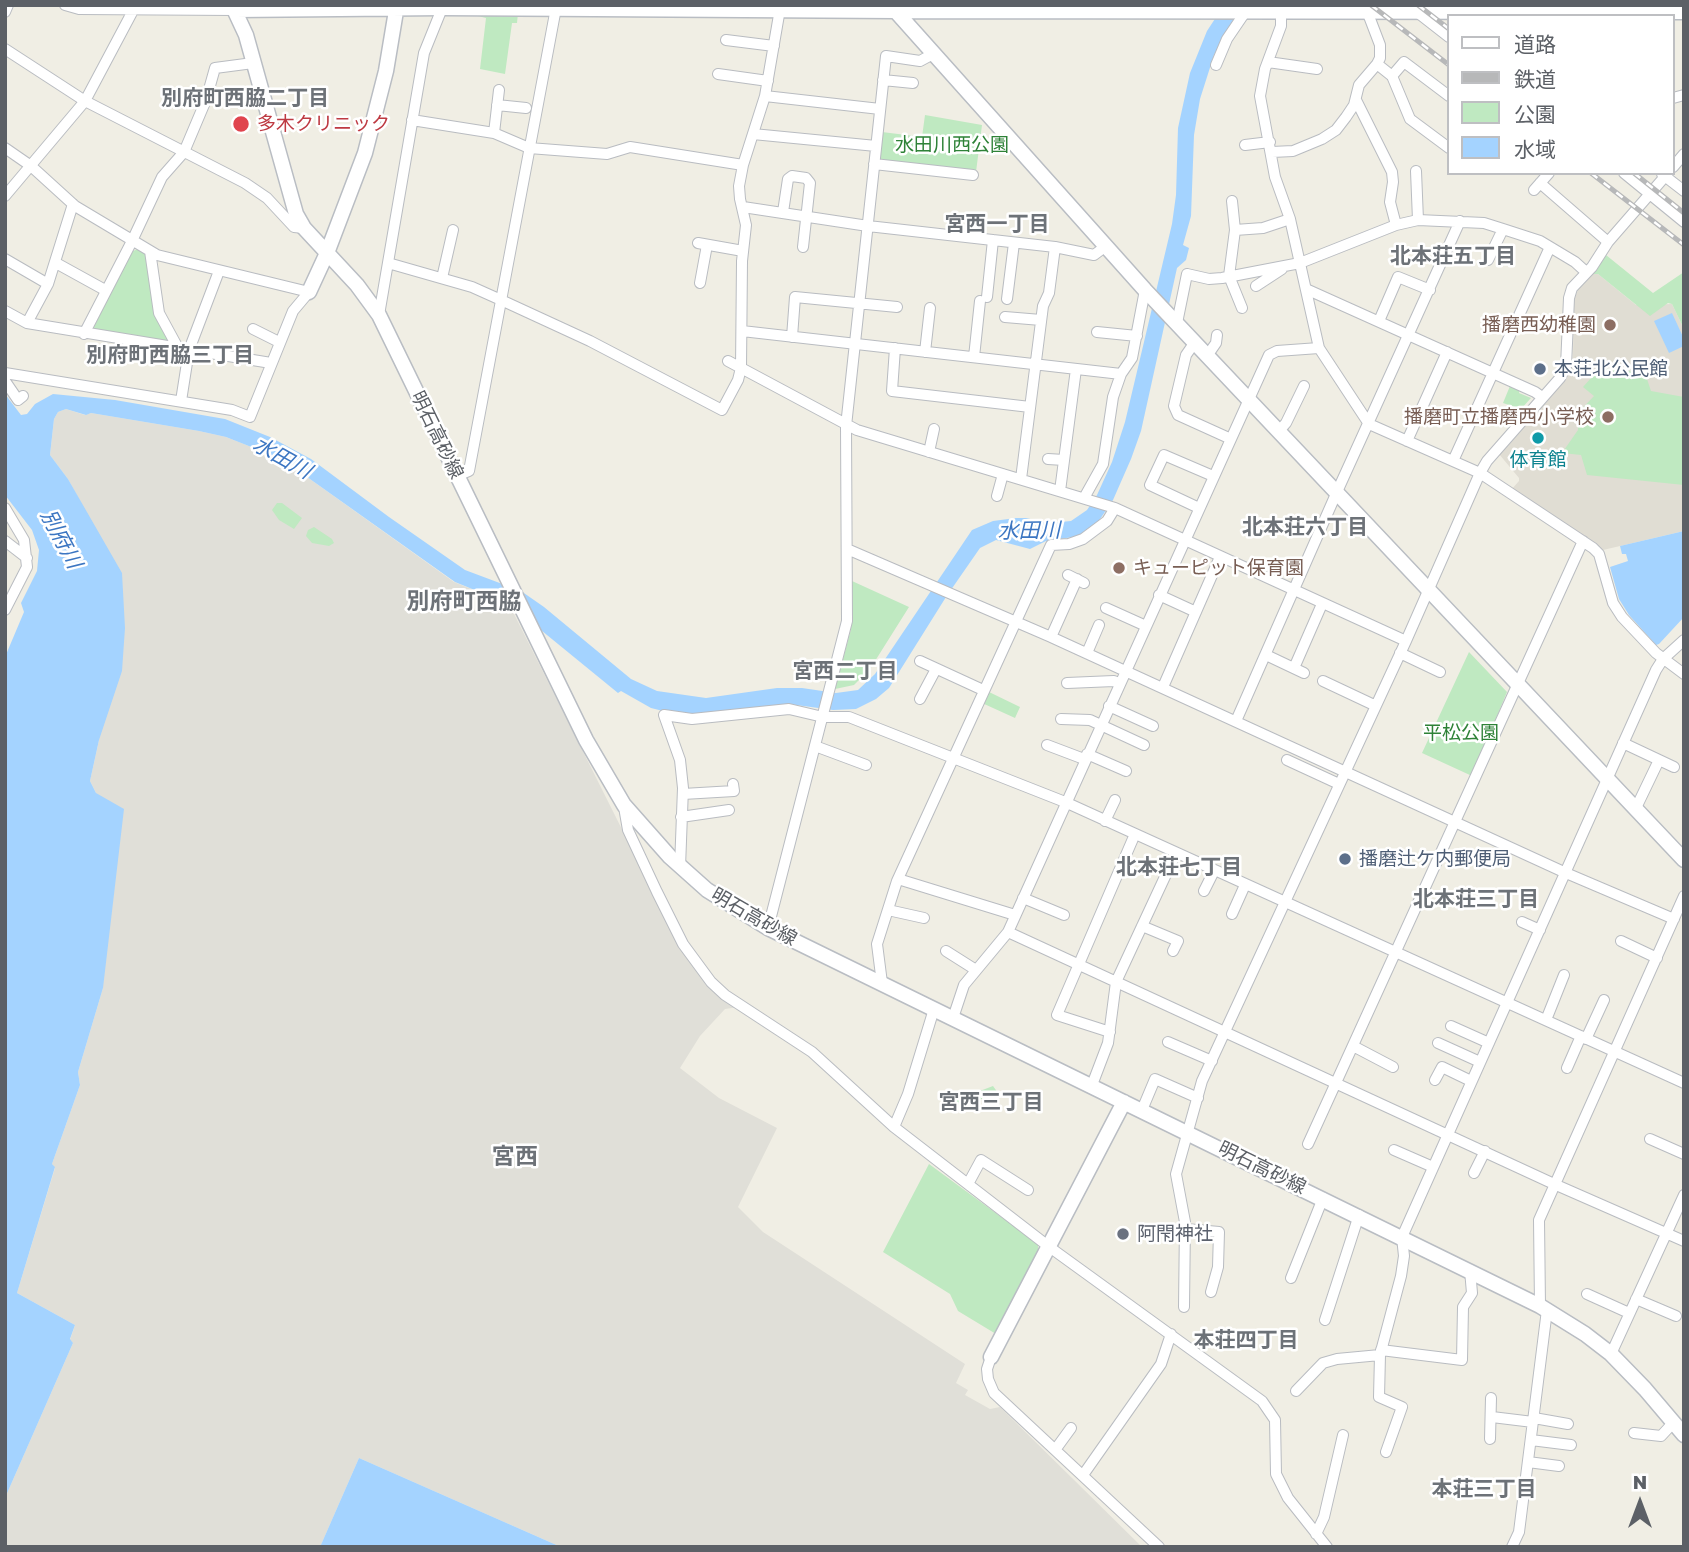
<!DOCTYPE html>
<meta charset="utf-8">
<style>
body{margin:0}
#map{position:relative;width:1689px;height:1552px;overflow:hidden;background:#f0eee4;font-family:"Golos Text","Noto Sans JP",sans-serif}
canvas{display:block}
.frame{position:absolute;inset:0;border:7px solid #5c6066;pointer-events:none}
.legend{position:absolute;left:1447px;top:14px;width:228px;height:161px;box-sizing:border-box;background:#fff;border:2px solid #bebfc2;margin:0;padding:9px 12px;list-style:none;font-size:21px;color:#5c6066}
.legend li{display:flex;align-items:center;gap:14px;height:35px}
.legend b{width:35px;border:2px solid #bebfc2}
.north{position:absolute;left:1605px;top:1468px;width:70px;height:70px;-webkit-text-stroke:5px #fff;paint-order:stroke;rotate:0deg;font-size:19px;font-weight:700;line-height:28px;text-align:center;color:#5c6066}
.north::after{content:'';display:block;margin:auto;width:24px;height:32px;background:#5c6066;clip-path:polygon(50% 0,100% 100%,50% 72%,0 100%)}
</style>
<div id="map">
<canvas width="1689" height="1552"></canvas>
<div class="frame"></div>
<ul class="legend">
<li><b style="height:9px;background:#fff"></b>道路</li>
<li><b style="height:9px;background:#b7b8b9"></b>鉄道</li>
<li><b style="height:19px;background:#bfe9c1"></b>公園</li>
<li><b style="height:19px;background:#a4d3ff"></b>水域</li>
</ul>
<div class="north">N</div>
</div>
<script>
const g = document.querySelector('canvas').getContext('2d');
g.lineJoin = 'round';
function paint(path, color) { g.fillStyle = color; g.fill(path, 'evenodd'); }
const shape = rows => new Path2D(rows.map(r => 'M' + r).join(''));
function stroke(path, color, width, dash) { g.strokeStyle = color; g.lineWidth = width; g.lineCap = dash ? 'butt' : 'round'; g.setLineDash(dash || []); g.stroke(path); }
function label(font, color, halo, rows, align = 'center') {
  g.font = font + ' "Golos Text","Noto Sans JP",sans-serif'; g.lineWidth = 5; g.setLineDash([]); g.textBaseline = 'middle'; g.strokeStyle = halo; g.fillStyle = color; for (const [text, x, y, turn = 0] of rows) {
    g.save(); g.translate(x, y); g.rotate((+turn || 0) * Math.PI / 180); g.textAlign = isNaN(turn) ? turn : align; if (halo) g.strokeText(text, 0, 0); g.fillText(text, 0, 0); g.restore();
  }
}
paint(shape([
 [66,409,85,415,91,413,199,431,226,437,269,454,300,472,454,582,509,604,681,947,739,1007,725,1009,700,1036,680,1068,719,1098,777,1128,738,1207,763,1232,965,1364,956,1383,968,1390,965,1395,990,1409,1000,1407,1142,1547,561,1547,359,1458,320,1547,5,1547,5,1498,73,1343,70,1340,75,1325,17,1293,55,1168,52,1164,80,1085,78,1072,103,988,96,793,90,781,99,740,83,507,68,479,50,455,54,419,58,412]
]), '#e0dfd8');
paint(shape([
 [1593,274,1598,274,1636,305,1672,304,1684,329,1684,531,1603,550,1511,490,1519,481,1519,478,1499,454,1569,374,1573,356,1574,298,1582,282]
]), '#e0ddd3');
paint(shape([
 [518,13,517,23,512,23,505,74,480,69,486,18,470,14],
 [925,115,982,125,976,172,880,160,882,132,922,137],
 [138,249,149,256,153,286,172,344,93,330,93,325,133,251],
 [1606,255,1653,293,1684,272,1684,329,1672,304,1668,303,1650,316,1598,274,1593,274],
 [1600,368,1645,373,1651,391,1684,397,1684,485,1587,475,1581,455,1562,453,1578,430,1578,418,1576,415,1594,396,1583,387],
 [1510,386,1520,389,1519,393,1531,398,1521,409,1503,403],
 [277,503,282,503,302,518,294,529,279,520,272,510],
 [314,527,332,539,334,543,329,546,312,543,306,536,308,530],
 [852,581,909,607,870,669,854,685,835,689,851,629],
 [1469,652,1507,692,1472,776,1422,753],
 [987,691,1020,707,1015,718,982,703],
 [993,1086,998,1093,973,1102,946,1108,944,1099,964,1097],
 [929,1164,1038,1244,1038,1251,996,1334,958,1311,950,1294,883,1252]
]), '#bfe9c1');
paint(shape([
 [1224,5,1242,5,1214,55,1200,99,1194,135,1191,216,1183,245,1189,248,1186,260,1177,268,1141,431,1131,459,1113,500,1096,525,1080,536,1046,541,1030,549,996,540,980,548,946,597,889,688,876,699,856,709,833,710,789,704,709,716,683,716,651,708,621,691,618,693,509,604,455,582,300,472,269,454,226,437,199,431,91,413,86,415,66,409,58,412,54,419,50,455,68,479,122,573,125,628,122,671,99,740,90,781,96,793,124,809,103,988,78,1072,80,1085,52,1164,55,1167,17,1293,75,1325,70,1339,73,1343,5,1498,5,657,24,612,21,603,37,571,39,550,32,530,5,495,5,394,21,415,27,414,35,404,53,394,115,400,225,419,270,437,311,459,389,517,465,570,521,591,544,607,631,679,657,691,706,698,777,688,802,688,836,693,858,690,875,674,972,530,993,521,1016,518,1026,518,1049,523,1071,521,1087,510,1097,495,1112,462,1125,422,1172,224,1176,195,1178,128,1190,73,1207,31],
 [1672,313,1684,339,1684,346,1669,353,1654,321],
 [1684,531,1684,617,1659,644,1656,645,1629,615,1619,599,1610,567,1628,561,1626,554,1622,554,1620,546],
 [359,1458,561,1547,320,1547]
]), '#a4d3ff');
const street = shape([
 [65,5,79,9,235,10],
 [5,12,8,5],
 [1281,12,1281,26,1265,69,1260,96,1275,177,1290,219,1319,348,1369,424,1480,473,1593,548,1599,554,1613,603,1622,617,1656,653,1684,674],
 [1417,12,1449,37],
 [726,40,774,46],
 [5,49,85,101,245,183,267,198,294,227,304,228],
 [1268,62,1317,69],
 [1377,64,1392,76,1410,119,1449,148],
 [1216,65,1227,39,1246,11],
 [718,74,768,81],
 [1392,76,1404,62,1449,96],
 [883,80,913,83],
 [765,96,880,109],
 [1673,98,1684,95],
 [1356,100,1392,172,1393,182,1390,202,1396,225],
 [497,105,526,108],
 [412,120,494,133,529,148,607,154,630,147,743,165],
 [494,133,499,90],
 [753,134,876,146],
 [1245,145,1270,142],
 [5,148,31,166,75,206,157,255,309,292,293,311,250,417,232,410,5,373],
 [1272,152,1293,151,1322,139,1336,130,1346,117,1354,105,1359,85,1377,64,1380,58,1380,45,1367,11],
 [874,164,973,175],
 [1673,167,1684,154],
 [1416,171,1418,220],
 [1624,173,1684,222],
 [1662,174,1684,191],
 [1540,183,1608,242],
 [1534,190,1549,173],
 [5,196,85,101,136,5],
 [1232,201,1235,230,1229,276,1242,308],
 [743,207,868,226,1055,247,1094,255,1106,246],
 [783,212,788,179,792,176,806,178,810,183,803,247],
 [1235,230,1263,228,1290,219],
 [698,243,743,251],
 [150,251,159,313,178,348],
 [5,259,48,284],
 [1488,260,1503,229],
 [56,263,105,290],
 [388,263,472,287,501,300,590,341,722,410,738,380,741,368,742,261,746,225,740,199,739,186,743,165,765,96,780,9],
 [442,278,453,230],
 [700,283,707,245],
 [1256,286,1282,269],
 [1306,289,1535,392,1542,397],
 [987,297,993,240],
 [1007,299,1014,243],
 [5,311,27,323,271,363],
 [379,315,424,53,443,6],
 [1005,317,1041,320],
 [1379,321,1398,277,1430,290],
 [27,323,48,284,73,204],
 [1177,323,1187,274,1209,279,1222,278,1300,263,1396,225,1418,220,1484,223,1503,229,1540,241,1575,262,1586,272],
 [253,329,279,342],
 [742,331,1121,374],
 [1097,332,1137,336],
 [84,334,132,241,162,177,184,152,206,100,215,68,253,63],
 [792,337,795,297,897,307],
 [1195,342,1186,355,1174,406,1178,415,1231,439],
 [895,348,892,391,1030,407],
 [925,352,930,308],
 [1207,356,1216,343,1217,335],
 [974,357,980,301],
 [728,361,857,430,1115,508,1406,641],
 [5,381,18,400,23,396],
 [181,401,189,350,219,271],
 [1278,432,1286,423,1304,386],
 [1407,441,1447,352],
 [929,452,934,429],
 [1048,459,1064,460],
 [1453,461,1550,247],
 [457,476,469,471,556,8],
 [1021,479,1043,306,1049,293,1055,247],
 [1060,491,1076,369],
 [997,496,1003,474],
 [1084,498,1103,464,1113,397,1121,374,1132,358,1145,290],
 [5,508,24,540,27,567,5,610],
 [1199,508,1150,485,1164,455,1213,476],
 [5,541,27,558],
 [847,549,1051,637,1566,873,1674,919],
 [1068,575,1084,583],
 [1159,595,1196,612],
 [1106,608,1146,626],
 [1051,637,1077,579],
 [1087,653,1099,625],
 [1400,653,1440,672],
 [1266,655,1304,673],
 [920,661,983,690],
 [1294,668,1322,604],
 [1323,681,1374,705],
 [1067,683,1114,681,1120,684],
 [1163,687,1220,557],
 [920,699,936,669],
 [1109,706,1153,726],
 [1061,719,1090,720,1144,745],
 [1236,721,1336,494,1460,221],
 [1623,743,1674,767],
 [1047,745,1084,759],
 [815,746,866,765],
 [1087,754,1126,771],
 [1287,760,1339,784],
 [683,794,734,791,733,784],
 [624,807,628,830,657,892,683,944,711,982,725,995,812,1052,894,1127,1048,1246,1262,1401,1275,1420,1276,1474,1288,1498,1327,1547],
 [1635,810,1659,760],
 [681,817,729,810],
 [1105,821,1115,800],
 [680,867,683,788,680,760,664,715,692,719,789,709,823,717,849,717,1065,802,1684,1083],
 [898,879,1015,915],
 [1204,891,1214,871],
 [1023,898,1064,915],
 [888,910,924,918],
 [1232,914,1245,885],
 [1522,922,1540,930],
 [1142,926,1178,941,1173,951],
 [768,928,847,621,846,426,886,56,920,61,933,54],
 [1008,932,1554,1184,1684,1241],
 [1621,941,1657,958],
 [946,951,976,970],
 [882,983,877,944,897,881,1051,545,1069,544,1083,539,1107,521,1115,508],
 [953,1018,964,985,1008,932,1269,355,1277,351,1319,348],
 [1546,1020,1564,975],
 [1451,1026,1489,1043],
 [1110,1032,1057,1015,1135,834],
 [1586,1039,1604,1000],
 [1168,1042,1212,1061],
 [1438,1043,1480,1062],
 [1353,1046,1393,1067],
 [1567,1068,1581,1036],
 [1435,1080,1442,1067,1471,1081],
 [1092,1085,1108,1043,1116,982,1176,853],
 [1142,1110,1155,1079,1198,1098],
 [894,1127,908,1094,934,1009],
 [1650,1139,1684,1154],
 [1308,1144,1583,541],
 [1394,1150,1433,1167],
 [1474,1173,1485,1151],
 [968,1184,981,1160,1028,1190],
 [1186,1229,1219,1232,1218,1267,1211,1292],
 [1291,1278,1323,1198],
 [1587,1294,1629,1313],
 [1636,1299,1676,1316],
 [1540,1306,1539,1220,1684,896],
 [1184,1307,1185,1222,1176,1174,1202,1081,1406,641,1480,473,1487,461,1560,378,1566,366,1569,298,1572,288,1592,267,1608,242,1668,173],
 [1325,1320,1359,1215],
 [1381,1350,1462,1360,1463,1307,1472,1293,1470,1270],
 [1611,1354,1684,1195],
 [991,1357,987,1369,988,1379,994,1393,1159,1547],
 [1296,1391,1323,1363,1337,1359,1380,1355],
 [1492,1417,1533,1422],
 [1534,1418,1568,1424],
 [1634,1433,1661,1436,1674,1422],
 [1490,1439,1491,1398],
 [1531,1440,1571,1445],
 [1055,1450,1071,1428],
 [1386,1452,1402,1407,1379,1397,1380,1355,1401,1276,1404,1256,1402,1237,1656,670,1663,659,1684,640],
 [1528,1462,1559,1466],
 [1083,1475,1161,1364,1171,1334],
 [1316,1534,1324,1517,1343,1435],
 [1512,1547,1519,1532,1547,1310]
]);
const secondary = shape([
 [232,5,246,35,296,214,304,228,357,285,379,315,586,740,624,805,670,857,707,890,768,928,1540,1306,1585,1334,1611,1354,1645,1389,1684,1435],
 [892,7,1145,290,1684,860],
 [235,10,443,8,896,11,1684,12],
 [309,292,327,253,365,153,386,71,397,5],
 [991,1357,1124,1102]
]);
stroke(street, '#b9bcc1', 12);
stroke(secondary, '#b9bdc3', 17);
stroke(street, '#fff', 10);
stroke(secondary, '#fff', 14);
const rail = shape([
 [1371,5,1449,65],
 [1418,5,1449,29],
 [1591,173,1684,245],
 [1634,173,1684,213]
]);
stroke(rail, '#b7b8b9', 5);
stroke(rail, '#fff', 2.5, [8]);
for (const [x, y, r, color] of [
 [241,124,9,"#e0444e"],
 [1610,325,7,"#8d6e63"],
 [1540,369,7,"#5c6f8a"],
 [1608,417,7,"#8d6e63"],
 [1538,438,7,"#0f9aa8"],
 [1119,568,7,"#8d6e63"],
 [1345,859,7,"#5c6f8a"],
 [1123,1234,7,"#6b7280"]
]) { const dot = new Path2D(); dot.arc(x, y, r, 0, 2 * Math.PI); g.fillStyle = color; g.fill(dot); stroke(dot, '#fff', 2.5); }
label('19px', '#be3a42', '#fff', [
 ["多木クリニック",257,124]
], 'left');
label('19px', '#2e8237', '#fff', [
 ["水田川西公園",952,145],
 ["平松公園",1461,733]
]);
label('19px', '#785e54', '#fff', [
 ["播磨西幼稚園",1596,325],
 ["播磨町立播磨西小学校",1594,417],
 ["キューピット保育園",1133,568,"left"]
], 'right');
label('19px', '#4e5e75', '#fff', [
 ["本荘北公民館",1554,369],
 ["播磨辻ケ内郵便局",1359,859]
], 'left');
label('19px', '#5c6066', '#fff', [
 ["明石高砂線",437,435,64],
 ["明石高砂線",754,917,30],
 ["明石高砂線",1262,1168,26]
]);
label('19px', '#0d838f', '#fff', [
 ["体育館",1538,460]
]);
label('19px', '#5b616d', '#fff', [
 ["阿閇神社",1137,1234]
], 'left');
label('bold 21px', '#6d7278', '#fff', [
 ["別府町西脇二丁目",245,98],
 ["宮西一丁目",997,224],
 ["北本荘五丁目",1453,256],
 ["別府町西脇三丁目",170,355],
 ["北本荘六丁目",1305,527],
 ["宮西二丁目",845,671],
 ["北本荘七丁目",1179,867],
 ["北本荘三丁目",1476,899],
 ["宮西三丁目",991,1102],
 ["本荘四丁目",1246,1340],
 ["本荘三丁目",1484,1489]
]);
label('italic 21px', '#3c76c2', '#fff', [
 ["水田川",282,458,29],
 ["水田川",1029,531,-1],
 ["別府川",61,539,62]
]);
label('bold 23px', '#6d7278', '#fff', [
 ["別府町西脇",464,602],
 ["宮西",515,1157]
]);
</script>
